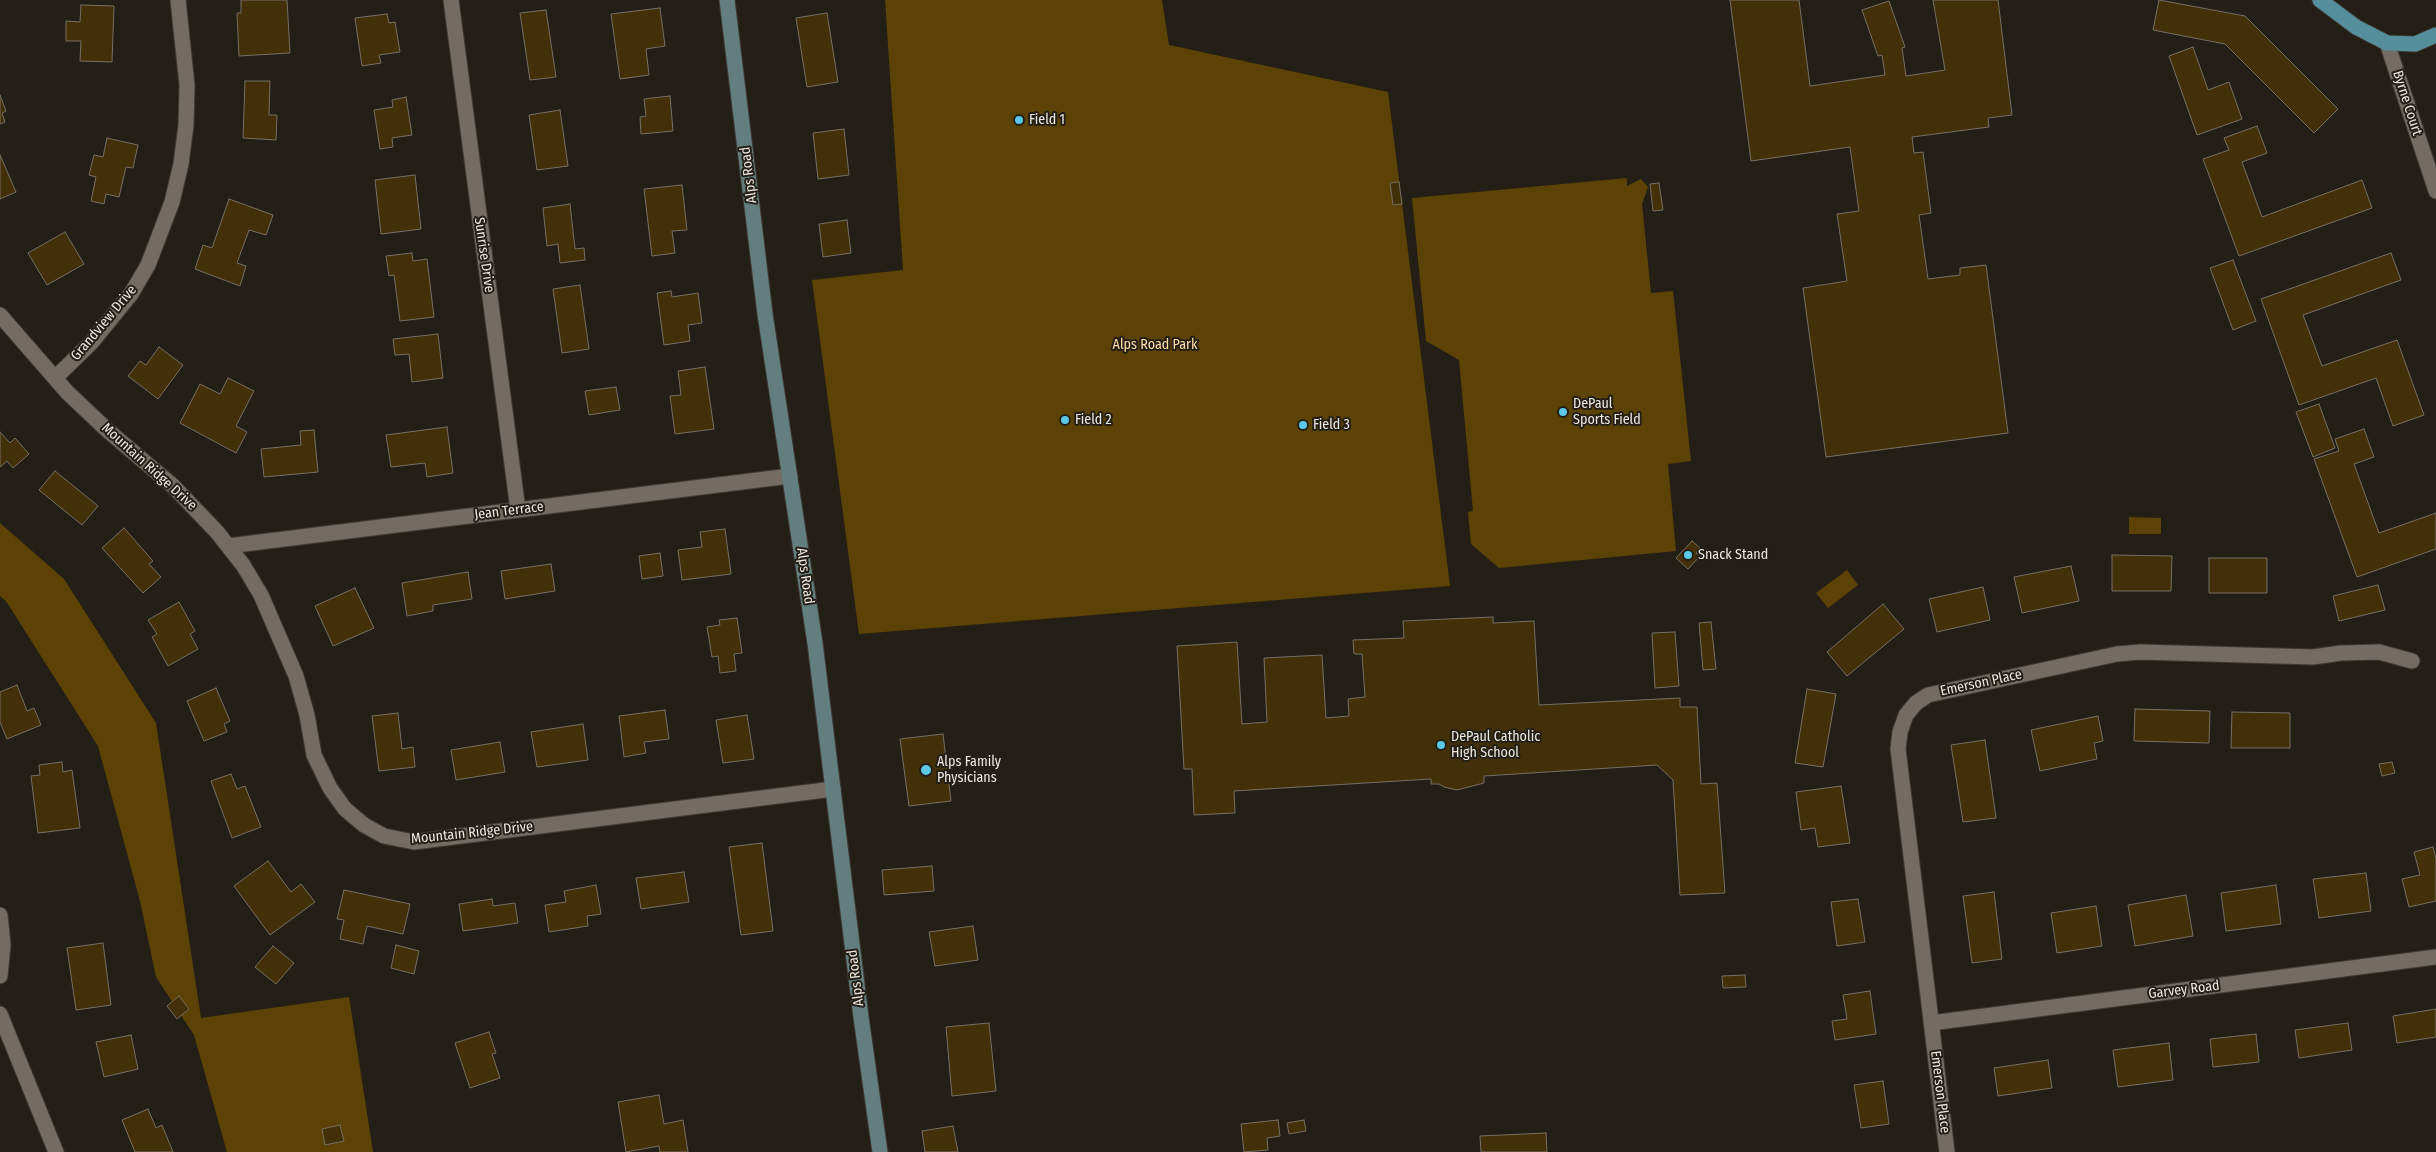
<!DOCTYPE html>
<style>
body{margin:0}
canvas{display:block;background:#241f16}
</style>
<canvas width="2436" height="1152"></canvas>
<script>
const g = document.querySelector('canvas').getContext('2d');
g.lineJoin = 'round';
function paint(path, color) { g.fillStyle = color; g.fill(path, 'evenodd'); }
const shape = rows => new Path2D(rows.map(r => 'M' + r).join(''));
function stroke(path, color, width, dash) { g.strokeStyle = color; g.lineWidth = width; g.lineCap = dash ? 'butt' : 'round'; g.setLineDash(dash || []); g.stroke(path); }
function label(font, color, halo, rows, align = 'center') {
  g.font = font + ' "Fira Sans Condensed",sans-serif'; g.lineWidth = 4; g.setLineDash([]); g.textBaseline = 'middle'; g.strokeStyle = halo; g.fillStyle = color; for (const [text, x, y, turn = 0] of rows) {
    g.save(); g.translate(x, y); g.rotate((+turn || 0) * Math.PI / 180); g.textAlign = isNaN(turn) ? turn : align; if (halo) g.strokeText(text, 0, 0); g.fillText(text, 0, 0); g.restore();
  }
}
paint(shape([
 [885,0,1162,0,1169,45,1388,92,1450,586,859,634,812,280,903,270],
 [1627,178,1627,186,1641,179,1648,187,1642,204,1651,293,1673,291,1691,461,1668,464,1676,551,1499,568,1471,544,1468,512,1473,511,1459,360,1426,341,1412,198],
 [2129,517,2161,518,2161,534,2129,534],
 [0,523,64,579,156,723,201,1018,349,997,373,1152,227,1152,194,1035,156,977,140,901,98,746,6,601,0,596],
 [1847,570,1858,585,1828,608,1816,593]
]), '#5d4206');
const building = shape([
 [241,0,287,0,290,53,239,56,237,13,241,13,241,0],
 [1730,0,1799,0,1810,86,1885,75,1882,55,1878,56,1862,10,1889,1,1905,47,1902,48,1906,76,1945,70,1933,0,1998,0,2012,115,1988,118,1989,127,1912,137,1914,153,1923,152,1931,213,1919,215,1928,279,1960,275,1960,268,1986,265,2008,433,1826,457,1803,288,1847,281,1837,214,1859,211,1850,147,1751,161,1730,0],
 [2159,0,2245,16,2338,109,2314,133,2225,44,2153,30,2159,0],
 [81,5,114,6,112,62,80,61,81,41,66,41,66,21,80,22,81,5],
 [660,8,665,46,646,49,649,75,620,79,611,14,660,8],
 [546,10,556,77,530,80,520,13,546,10],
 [827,13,838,82,807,87,796,18,827,13],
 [387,14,389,23,395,22,400,52,379,55,381,63,362,66,355,18,387,14],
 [2193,47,2208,90,2229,82,2242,119,2197,135,2169,56,2193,47],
 [245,81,270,81,269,115,277,115,276,140,243,138,245,81],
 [0,95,6,111,2,113,5,122,0,124,0,95],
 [670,96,673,131,641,134,640,117,646,116,644,99,670,96],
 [406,97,412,135,392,138,393,147,380,149,374,110,393,107,392,100,406,97],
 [560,110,568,166,537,170,529,115,560,110],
 [2257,126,2267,153,2242,162,2262,217,2362,180,2372,208,2239,256,2203,159,2229,150,2224,138,2257,126],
 [844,129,849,175,818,179,813,133,844,129],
 [107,138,138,145,133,168,126,167,119,197,106,194,104,204,91,201,96,177,89,175,94,155,103,157,107,138],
 [0,155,16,192,0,199,0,155],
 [415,175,421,229,381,234,375,180,415,175],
 [1399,182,1402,204,1393,205,1390,183,1399,182],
 [1659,183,1663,210,1653,211,1650,184,1659,183],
 [682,185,687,230,672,231,675,253,652,256,644,189,682,185],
 [229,199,273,215,266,235,249,230,237,263,246,266,240,286,195,269,203,245,212,248,229,199],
 [570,204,575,249,584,248,585,260,560,263,558,244,547,246,543,208,570,204],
 [847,220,851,253,823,257,819,224,847,220],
 [65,232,84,264,47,285,28,253,65,232],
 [412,253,413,261,427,259,434,317,400,321,394,275,389,276,386,256,412,253],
 [2391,253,2401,280,2303,315,2322,366,2397,340,2424,415,2393,426,2376,378,2299,405,2261,299,2391,253],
 [2233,260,2256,321,2233,330,2210,268,2233,260],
 [580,285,589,349,562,353,553,289,580,285],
 [671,291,672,297,698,293,702,323,688,325,690,341,664,345,657,293,671,291],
 [438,334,443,378,412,382,409,354,395,355,393,339,438,334],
 [159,347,183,365,158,399,128,376,140,361,146,365,159,347],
 [705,367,714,429,675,434,670,396,681,395,678,371,705,367],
 [228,378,254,391,236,426,247,432,236,453,180,423,200,384,220,394,228,378],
 [616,387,620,410,589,415,585,391,616,387],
 [2319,404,2335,448,2313,457,2296,412,2319,404],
 [447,427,453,473,427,477,425,463,391,467,386,435,447,427],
 [2364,429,2374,457,2354,464,2379,533,2436,513,2436,549,2357,577,2314,459,2339,451,2335,439,2364,429],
 [314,430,318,472,264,477,261,449,301,445,300,431,314,430],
 [0,432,10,443,15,438,29,454,13,468,7,461,0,467,0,432],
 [55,471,98,506,82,525,39,490,55,471],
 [124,528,153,561,149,564,161,577,143,593,102,548,124,528],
 [725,529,731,574,682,580,678,550,702,547,700,532,725,529],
 [1692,541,1700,548,1696,553,1700,556,1688,569,1676,558,1692,541],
 [660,553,663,576,642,579,639,556,660,553],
 [2112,555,2172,556,2171,591,2112,591,2112,555],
 [2209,558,2267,558,2267,593,2209,593,2209,558],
 [551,564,555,591,505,599,501,571,551,564],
 [2071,566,2079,601,2022,613,2014,577,2071,566],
 [468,572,472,599,433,605,433,611,407,616,402,583,468,572],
 [2378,585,2385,610,2339,621,2333,596,2378,585],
 [1983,587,1990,620,1937,632,1929,599,1983,587],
 [355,588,374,628,333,646,315,606,355,588],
 [179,602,195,631,190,634,198,649,168,666,152,637,157,634,148,620,179,602],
 [1883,604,1904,629,1847,676,1827,652,1883,604],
 [1493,617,1493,623,1534,621,1539,705,1680,698,1680,707,1697,707,1701,784,1717,783,1725,893,1680,895,1673,780,1657,765,1484,776,1484,783,1457,790,1444,787,1439,784,1431,784,1431,779,1234,791,1235,813,1194,815,1192,769,1184,769,1177,646,1237,642,1242,724,1267,722,1264,658,1322,655,1326,718,1349,716,1348,699,1365,697,1362,654,1354,654,1353,640,1404,638,1403,621,1493,617],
 [737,618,742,653,734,654,736,671,720,673,718,656,712,657,707,627,720,625,719,620,737,618],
 [1711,622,1716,669,1703,670,1699,623,1711,622],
 [1675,632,1679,686,1655,688,1652,633,1675,632],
 [17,685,27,711,34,708,41,725,7,739,0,722,0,692,17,685],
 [216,688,230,721,224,724,227,732,204,741,187,701,216,688],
 [1807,689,1836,694,1823,767,1795,763,1807,689],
 [2135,709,2210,711,2209,743,2134,741,2135,709],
 [665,710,669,739,644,742,646,753,624,757,619,716,665,710],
 [2232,712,2290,713,2290,748,2231,748,2232,712],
 [398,713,402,749,413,747,415,767,379,771,372,716,398,713],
 [747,715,754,759,723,763,716,720,747,715],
 [2098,716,2103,741,2094,743,2097,759,2040,771,2031,730,2098,716],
 [583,724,588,760,537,767,531,732,583,724],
 [943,734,951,801,909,806,900,739,943,734],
 [1985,740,1996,818,1963,822,1951,745,1985,740],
 [500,742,505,772,456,780,451,750,500,742],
 [62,762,63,772,72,770,80,828,38,833,31,776,40,775,39,765,62,762],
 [2392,762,2395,773,2382,776,2379,764,2392,762],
 [231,774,237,789,245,786,261,827,232,838,211,781,231,774],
 [1841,786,1850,843,1818,847,1815,828,1801,830,1796,792,1841,786],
 [762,843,773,931,741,935,729,847,762,843],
 [2433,847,2436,859,2436,901,2409,907,2402,879,2420,875,2414,852,2433,847],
 [268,861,291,892,301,884,315,902,270,935,234,886,268,861],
 [932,866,934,891,884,895,882,870,932,866],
 [684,872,689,902,641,909,636,878,684,872],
 [2366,873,2371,911,2319,918,2313,879,2366,873],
 [596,885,601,914,587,916,588,926,549,932,545,905,566,902,564,891,596,885],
 [2276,885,2281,924,2226,931,2221,893,2276,885],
 [344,890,410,904,403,934,367,926,363,944,340,939,344,920,337,919,344,890],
 [1994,892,2002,959,1972,963,1963,896,1994,892],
 [2186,895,2193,936,2135,946,2128,905,2186,895],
 [492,899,493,906,515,903,518,923,463,931,459,904,492,899],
 [1858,899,1865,942,1837,946,1831,902,1858,899],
 [2096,906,2102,946,2057,953,2051,913,2096,906],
 [973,926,978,960,935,966,929,932,973,926],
 [103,943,111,1005,76,1010,67,948,103,943],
 [396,945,419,951,414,974,391,968,396,945],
 [273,946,294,963,276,984,255,967,273,946],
 [1745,975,1746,987,1723,988,1722,976,1745,975],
 [1870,991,1876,1034,1835,1040,1832,1021,1847,1019,1843,995,1870,991],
 [179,996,189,1009,177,1019,167,1006,179,996],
 [2436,1009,2436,1037,2397,1043,2393,1016,2436,1009],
 [989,1023,996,1091,952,1096,946,1027,989,1023],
 [2348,1023,2352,1050,2299,1058,2295,1030,2348,1023],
 [489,1032,496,1053,492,1054,500,1078,470,1088,455,1043,489,1032],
 [2256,1034,2259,1062,2213,1067,2210,1039,2256,1034],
 [131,1035,138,1069,104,1077,96,1042,131,1035],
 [2169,1043,2173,1080,2118,1087,2113,1050,2169,1043],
 [2048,1060,2052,1088,1998,1096,1994,1068,2048,1060],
 [1883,1081,1889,1124,1861,1128,1854,1085,1883,1081],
 [659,1095,664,1124,683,1120,688,1152,660,1152,659,1146,626,1152,618,1102,659,1095],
 [148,1109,156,1128,162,1125,173,1152,135,1152,122,1120,148,1109],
 [1278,1120,1280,1136,1267,1138,1268,1150,1244,1152,1241,1124,1278,1120],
 [1304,1120,1306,1131,1289,1134,1287,1123,1304,1120],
 [340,1125,344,1141,325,1145,322,1129,340,1125],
 [953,1126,958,1152,925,1152,922,1131,953,1126],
 [1546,1133,1547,1152,1481,1152,1480,1136,1546,1133]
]);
paint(building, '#443008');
stroke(building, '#756f65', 1);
const street = shape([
 [451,0,518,510],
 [2387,43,2436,191],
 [0,315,67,392,106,429,173,486,217,532,243,565,261,595,296,676,307,715,314,755,330,788,345,809,364,825,384,836,414,842,833,789],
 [55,378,91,343,131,294,148,265,172,202,181,164,186,125,187,85,178,0],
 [228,546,790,476],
 [0,915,3,945,0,976],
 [0,1014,56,1152],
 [1931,1023,2436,957],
 [1947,1152,1898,749,1900,732,1906,715,1916,703,1928,695,2117,654,2140,652,2313,657,2341,653,2379,652,2412,661]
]);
const secondary = shape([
 [727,0,765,314,815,643,861,1017,880,1152]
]);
const primary = shape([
 [2320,0,2356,27,2387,43,2415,44,2436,35]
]);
stroke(street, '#3e3934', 17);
stroke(secondary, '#3e3934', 17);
stroke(primary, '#3e3934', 17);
stroke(street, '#726c62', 15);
stroke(secondary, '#637e7f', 15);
stroke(primary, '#558f9c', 15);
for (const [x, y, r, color] of [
 [1019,120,5,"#5ac8e6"],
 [1563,412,5,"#5ac8e6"],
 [1065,420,5,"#5ac8e6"],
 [1303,425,5,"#5ac8e6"],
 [1688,555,5,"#5ac8e6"],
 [1441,745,5,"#5ac8e6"],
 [926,770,6,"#5ac8e6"]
]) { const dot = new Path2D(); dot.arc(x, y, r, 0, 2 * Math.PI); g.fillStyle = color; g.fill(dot); stroke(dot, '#241f16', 2); }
label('14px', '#ebe7e1', '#241f16', [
 ["Byrne Court",2407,103,72],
 ["Alps Road",749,175,-97],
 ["Sunrise Drive",484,255,82],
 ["Grandview Drive",104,323,-50],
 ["Mountain Ridge Drive",149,467,42],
 ["Jean Terrace",509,511,-7],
 ["Alps Road",805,576,82],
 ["Emerson Place",1981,683,-12],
 ["Mountain Ridge Drive",472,833,-6],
 ["Alps Road",856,978,-97],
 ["Garvey Road",2184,990,-7],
 ["Emerson Place",1940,1092,83]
]);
label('14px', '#ebe7e1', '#241f16', [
 ["Field 1",1029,120],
 ["DePaul",1573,404],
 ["Sports Field",1573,420],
 ["Field 2",1075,420],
 ["Field 3",1313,425],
 ["Snack Stand",1698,555],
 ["DePaul Catholic",1451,737],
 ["High School",1451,753],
 ["Alps Family",937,762],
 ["Physicians",937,778]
], 'left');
label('14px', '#ffdea8', '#241f16', [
 ["Alps Road Park",1155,345]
]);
</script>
